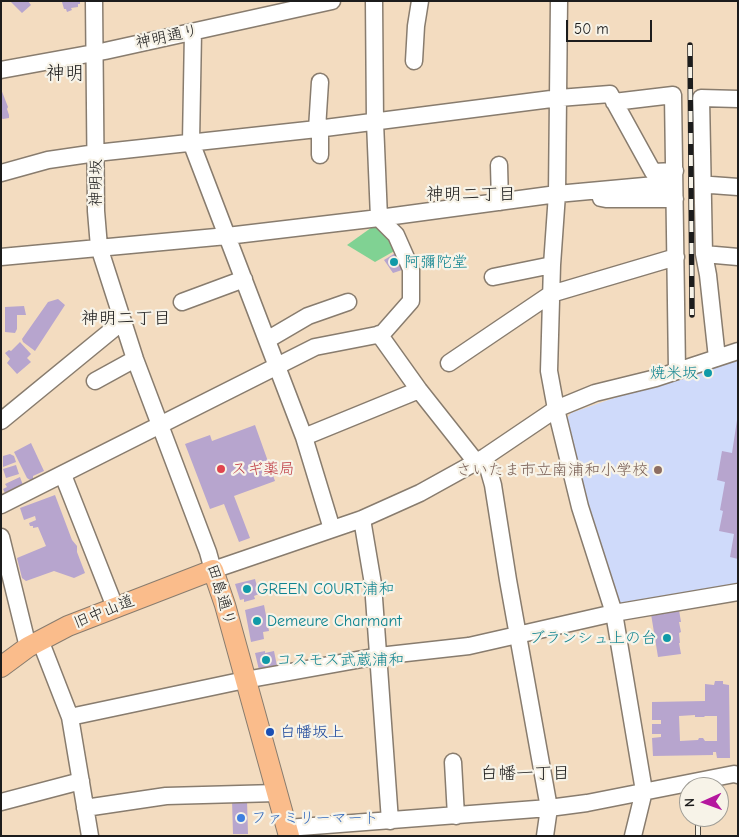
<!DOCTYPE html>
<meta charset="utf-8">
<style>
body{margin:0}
#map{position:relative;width:739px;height:837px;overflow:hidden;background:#f3dcc0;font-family:"Comic Neue",sans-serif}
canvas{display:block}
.frame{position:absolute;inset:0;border:2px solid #1c1c1c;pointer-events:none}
.north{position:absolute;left:679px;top:777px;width:50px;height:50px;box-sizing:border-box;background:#f7f3e8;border:1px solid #9f9d96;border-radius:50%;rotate:268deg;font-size:14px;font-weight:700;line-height:20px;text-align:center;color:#1c1c1c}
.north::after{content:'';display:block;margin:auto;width:18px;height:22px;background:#b5179e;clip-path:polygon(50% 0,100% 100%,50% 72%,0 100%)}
.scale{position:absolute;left:566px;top:20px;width:86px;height:22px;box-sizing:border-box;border:2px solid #1c1c1c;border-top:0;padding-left:6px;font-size:15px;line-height:18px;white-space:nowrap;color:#1c1c1c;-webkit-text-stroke:4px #f7f3e8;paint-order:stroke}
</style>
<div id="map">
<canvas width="739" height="837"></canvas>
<div class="frame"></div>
<div class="north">N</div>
<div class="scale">50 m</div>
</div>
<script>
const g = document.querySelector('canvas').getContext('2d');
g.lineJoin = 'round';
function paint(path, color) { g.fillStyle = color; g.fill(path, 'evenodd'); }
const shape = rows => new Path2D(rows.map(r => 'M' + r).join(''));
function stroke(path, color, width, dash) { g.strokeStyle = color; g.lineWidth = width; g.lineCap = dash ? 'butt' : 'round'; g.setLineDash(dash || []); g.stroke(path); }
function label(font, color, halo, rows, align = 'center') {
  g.font = font + ' "Comic Neue","Klee One",sans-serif'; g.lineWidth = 4.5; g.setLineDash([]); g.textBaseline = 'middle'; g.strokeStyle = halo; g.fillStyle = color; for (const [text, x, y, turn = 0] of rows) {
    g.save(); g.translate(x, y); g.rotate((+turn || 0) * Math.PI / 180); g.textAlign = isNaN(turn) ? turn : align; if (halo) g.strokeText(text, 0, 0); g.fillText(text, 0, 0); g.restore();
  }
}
paint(shape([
 [738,358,738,592,621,607,615,604,589,518,565,421,571,413,617,397,683,379]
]), '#cfdafa');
paint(shape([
 [375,225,398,249,375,262,347,245]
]), '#80d293');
paint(shape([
 [10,1,28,1,31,5,22,13],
 [65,1,80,1,80,4,78,4,78,7,71,8,72,10,67,12,66,9,64,9,62,2],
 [1,89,8,107,7,109,9,115,9,118,3,119,1,118],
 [397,252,402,270,393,273,384,260],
 [58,299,65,305,35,351,23,342,22,339,48,302],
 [24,306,26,315,17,315,17,329,15,333,5,332,5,307],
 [20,342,31,354,27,358,31,362,17,374,7,363,10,359,5,353,9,350,11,351],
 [737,420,738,420,738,559,730,557,734,534,719,531,723,511,720,510,725,482,717,480,722,451,732,453],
 [255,425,275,481,234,496,250,538,239,542,224,504,210,509,185,444,210,435,212,441],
 [31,443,44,471,33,476,33,479,30,480,27,478,14,452],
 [10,454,14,456,16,462,3,467,3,456],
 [16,465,19,474,6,478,3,469],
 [20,477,24,488,7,497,3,489,7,487,5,484],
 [55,495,72,540,77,546,77,552,85,573,74,578,54,571,26,581,22,578,17,558,46,546,38,527,33,528,33,526,30,526,29,523,36,520,35,516,24,520,20,508],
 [255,579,259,594,254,596,255,599,244,602,244,599,240,600,235,584],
 [264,605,269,631,263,632,264,639,251,642,245,610],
 [679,610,681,622,679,622,681,632,679,633,680,643,679,643,681,654,658,657,651,614],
 [265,651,265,653,274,651,277,666,259,670,255,653],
 [715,681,723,681,723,684,729,685,730,758,717,758,716,752,713,752,713,755,653,756,652,738,661,737,661,734,652,734,652,724,661,724,661,720,652,720,652,702,705,701,705,684,714,685],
 [695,715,695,717,704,717,705,716,717,716,717,741,705,741,703,738,699,738,698,740,680,741,679,716],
 [232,800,247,800,248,834,233,834]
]), '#b7a5ce');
stroke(shape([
 [666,184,711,185]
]), '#c8b69f', 16, [16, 8]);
const minor = shape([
 [94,1,96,211,99,247,135,359,208,552,213,570,362,519,420,493,485,457,556,409,595,393,656,378,738,351],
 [559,1,557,194,552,265,549,371,556,409,580,507,614,613,644,791,633,836],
 [193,32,191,142,304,437,332,529],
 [414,61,416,26,420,1],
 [1,70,105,51,332,1],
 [614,102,673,95,677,371],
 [317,129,320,82],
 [320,155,320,129],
 [499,165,500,202],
 [1,173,48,160,96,153,317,129,559,98,610,94,653,172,675,171],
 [711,185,738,187],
 [600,194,601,198,606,199,675,199],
 [704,254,738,257],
 [1,257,227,236,379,218,557,194,666,184],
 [493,277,552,265],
 [182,302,244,279],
 [379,334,419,390,476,462],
 [267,340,308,316,348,302],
 [717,358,708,275,704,254,701,98,738,99],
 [449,363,551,294,676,257],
 [95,381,135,359],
 [1,421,123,321],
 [304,437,419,390],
 [485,457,493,485,508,580,549,808,545,836],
 [63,475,115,607],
 [1,505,315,347,382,334,411,301,411,269,396,235,379,218,375,122,374,1],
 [362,519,373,584,390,821],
 [1,537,28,647],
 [40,640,70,717,90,836],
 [70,717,245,680,379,656,469,646,614,613,738,592],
 [453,762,456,816],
 [1,802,81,781],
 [85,808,166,796,277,793],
 [287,828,549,808,587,803,734,774,738,775]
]);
const major = shape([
 [1,667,28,647,68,626,213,570,225,605,289,836]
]);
stroke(minor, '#887c6e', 19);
stroke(major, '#887c6e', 22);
stroke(minor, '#fff', 16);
stroke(major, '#fabc8b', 20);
const rail = shape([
 [690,45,692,315],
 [698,825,698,836]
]);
stroke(rail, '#1c1c1c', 5.5);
stroke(rail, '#f7f3e8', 4, [11]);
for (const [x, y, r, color] of [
 [394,262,5,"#0f9aa8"],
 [708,373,5,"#0f9aa8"],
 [221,469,5,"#e0444e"],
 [658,470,5,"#8d6e63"],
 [247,589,5,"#0f9aa8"],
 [257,621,5,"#0f9aa8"],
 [667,638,5,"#0f9aa8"],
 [266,660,5,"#0f9aa8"],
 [270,732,5,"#1a4fb4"],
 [241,818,5,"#3f7fe0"]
]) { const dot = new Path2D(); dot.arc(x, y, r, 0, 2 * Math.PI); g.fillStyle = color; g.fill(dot); stroke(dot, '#f7f3e8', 2); }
label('16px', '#1c1c1c', '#f7f3e8', [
 ["神明通り",167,37,-12],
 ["神明坂",96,183,-90],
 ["田島通り",221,595,73],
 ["旧中山道",104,612,-22]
]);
label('16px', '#0d838f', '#f7f3e8', [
 ["阿彌陀堂",404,262],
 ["焼米坂",698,373,"right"],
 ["GREEN COURT浦和",257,589],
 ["Demeure Charmant",267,621],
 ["ブランシュ上の台",657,638,"right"],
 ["コスモス武蔵浦和",276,660]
], 'left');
label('16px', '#be3a42', '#f7f3e8', [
 ["スギ薬局",231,469]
], 'left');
label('16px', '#785e54', '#f7f3e8', [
 ["さいたま市立南浦和小学校",648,470]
], 'right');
label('16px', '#164399', '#f7f3e8', [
 ["白幡坂上",280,732]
], 'left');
label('16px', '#366cbe', '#f7f3e8', [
 ["ファミリーマート",251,818]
], 'left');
label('18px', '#1c1c1c', '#f7f3e8', [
 ["神明二丁目",471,195],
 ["神明二丁目",126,319],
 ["白幡一丁目",525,774]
]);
label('19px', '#1c1c1c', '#f7f3e8', [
 ["神明",65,74]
]);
</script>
